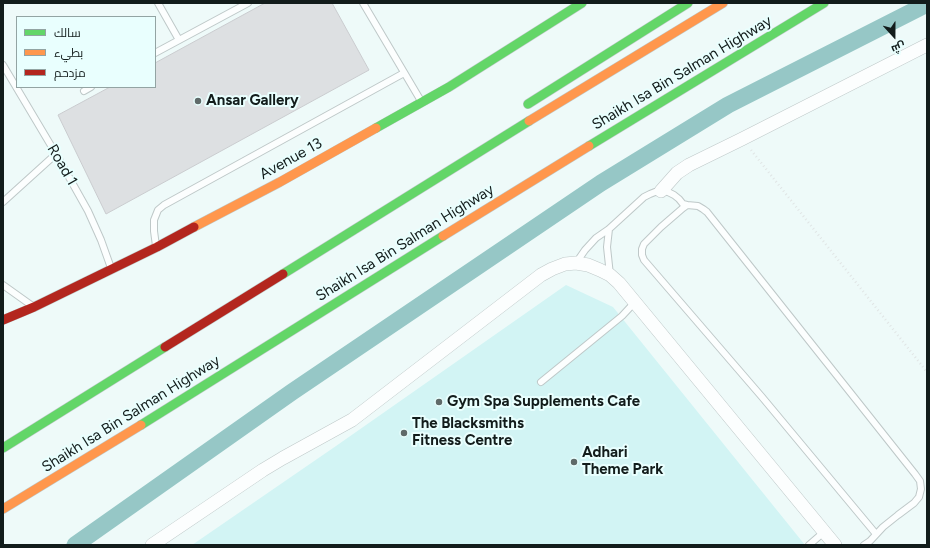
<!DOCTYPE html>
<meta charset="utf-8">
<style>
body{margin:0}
#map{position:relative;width:930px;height:548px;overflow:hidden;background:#eefaf9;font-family:Figtree,Cairo,sans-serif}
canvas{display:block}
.frame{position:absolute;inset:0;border:4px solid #121c1b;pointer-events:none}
.legend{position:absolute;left:16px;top:16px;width:140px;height:72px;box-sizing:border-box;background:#e9fffe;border:1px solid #93a4a3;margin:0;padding:5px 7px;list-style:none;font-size:12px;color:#121c1b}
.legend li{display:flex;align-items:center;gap:8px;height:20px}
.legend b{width:20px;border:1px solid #93a4a3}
.north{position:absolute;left:874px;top:16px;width:40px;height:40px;-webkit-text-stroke:3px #e9fffe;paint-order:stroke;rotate:159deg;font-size:11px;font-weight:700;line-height:16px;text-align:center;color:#121c1b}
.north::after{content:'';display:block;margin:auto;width:14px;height:18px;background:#121c1b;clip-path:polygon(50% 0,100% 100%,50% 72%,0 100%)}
</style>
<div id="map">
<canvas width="930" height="548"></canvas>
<div class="frame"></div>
<ul class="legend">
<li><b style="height:5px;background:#63d668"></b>سالك</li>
<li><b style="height:5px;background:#ff974d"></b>بطيء</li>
<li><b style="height:5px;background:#b3261e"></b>مزدحم</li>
</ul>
<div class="north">ش</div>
</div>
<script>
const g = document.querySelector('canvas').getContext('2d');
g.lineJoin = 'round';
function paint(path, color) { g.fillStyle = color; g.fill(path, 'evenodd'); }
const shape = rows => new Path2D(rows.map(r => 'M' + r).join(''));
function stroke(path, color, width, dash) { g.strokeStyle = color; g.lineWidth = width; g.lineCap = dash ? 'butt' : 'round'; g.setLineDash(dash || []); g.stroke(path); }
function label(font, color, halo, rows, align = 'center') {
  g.font = font + ' Figtree,sans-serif'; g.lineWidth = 4; g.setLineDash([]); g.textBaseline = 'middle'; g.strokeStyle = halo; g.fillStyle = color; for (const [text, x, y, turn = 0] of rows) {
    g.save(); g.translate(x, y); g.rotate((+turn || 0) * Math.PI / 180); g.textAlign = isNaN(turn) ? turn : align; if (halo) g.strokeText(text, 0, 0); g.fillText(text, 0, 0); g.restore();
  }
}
paint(shape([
 [566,285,613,307,805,545,192,545,336,446]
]), '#d2f4f4');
stroke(shape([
 [75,545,292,392,601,183,728,105,927,4]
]), '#96c7c6', 17);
const building = shape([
 [265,3,332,3,369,70,106,214,58,115,110,87,155,87,155,63,265,3]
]);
paint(building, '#dde0e2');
stroke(building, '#cacccf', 1);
const lane = shape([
 [158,3,179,40],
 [363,3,421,101],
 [155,53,248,3],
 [3,65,56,154,88,211,101,240,111,268],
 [84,91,91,87],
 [3,202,56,154],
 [609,229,607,247,610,275],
 [156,246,154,231,154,220,158,210,164,205,404,73],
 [576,263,585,250,596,238,609,229,644,197,650,194,655,192,661,191,668,192,674,195,679,199,683,204,687,205],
 [3,285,31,305],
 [541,382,622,316,635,302],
 [809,545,824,532],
 [864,545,870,541,883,527,898,515,914,503,919,497,921,489,920,481,915,474,707,212,703,209,698,206,687,205,683,208,661,227,644,244,642,249,642,255,644,260,762,397,876,534]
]);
const street = shape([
 [661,191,677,173,689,165,742,139,927,45],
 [152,545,263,470,283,458,352,420,541,275,552,269,565,264,576,263,588,265,600,270,610,275,619,283,835,545]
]);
const fast = shape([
 [528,104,688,3],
 [376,128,449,87,582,3],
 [589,146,824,3],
 [283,274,529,121],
 [141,425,443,236],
 [3,448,165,347]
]);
const slow = shape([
 [529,121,723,3],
 [194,227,280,182,376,128],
 [443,236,589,146],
 [3,509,141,425]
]);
const jam = shape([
 [3,320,34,307,157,247,194,227],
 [165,347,283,274]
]);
stroke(lane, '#bec8c8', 8);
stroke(street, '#bec8c8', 14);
stroke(fast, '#bec8c8', 10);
stroke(slow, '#bec8c8', 10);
stroke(jam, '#bec8c8', 10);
stroke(shape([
 [751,150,927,372]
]), '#e0e5e5', 2.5, [1, 3]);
stroke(lane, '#fcfefe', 6);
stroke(street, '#fcfefe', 13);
stroke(fast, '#63d668', 9);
stroke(slow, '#ff974d', 9);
stroke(jam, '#b3261e', 9);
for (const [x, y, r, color] of [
 [198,101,4,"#5f6a69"],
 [439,402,4,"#5f6a69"],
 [404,433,4,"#5f6a69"],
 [574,462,4,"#5f6a69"]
]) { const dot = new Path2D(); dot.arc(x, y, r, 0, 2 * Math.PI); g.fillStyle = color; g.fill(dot); stroke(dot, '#e9fffe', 1.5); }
label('15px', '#121c1b', '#e9fffe', [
 ["Shaikh Isa Bin Salman Highway",682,73,-31],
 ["Avenue 13",291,159,-29],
 ["Road 1",62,165,60],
 ["Shaikh Isa Bin Salman Highway",405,243,-32],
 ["Shaikh Isa Bin Salman Highway",131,414,-32]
]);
label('bold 15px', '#121c1b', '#e9fffe', [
 ["Ansar Gallery",206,101],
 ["Gym Spa Supplements Cafe",447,402],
 ["The Blacksmiths",412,424],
 ["Fitness Centre",412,441],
 ["Adhari",582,453],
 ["Theme Park",582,470]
], 'left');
</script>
